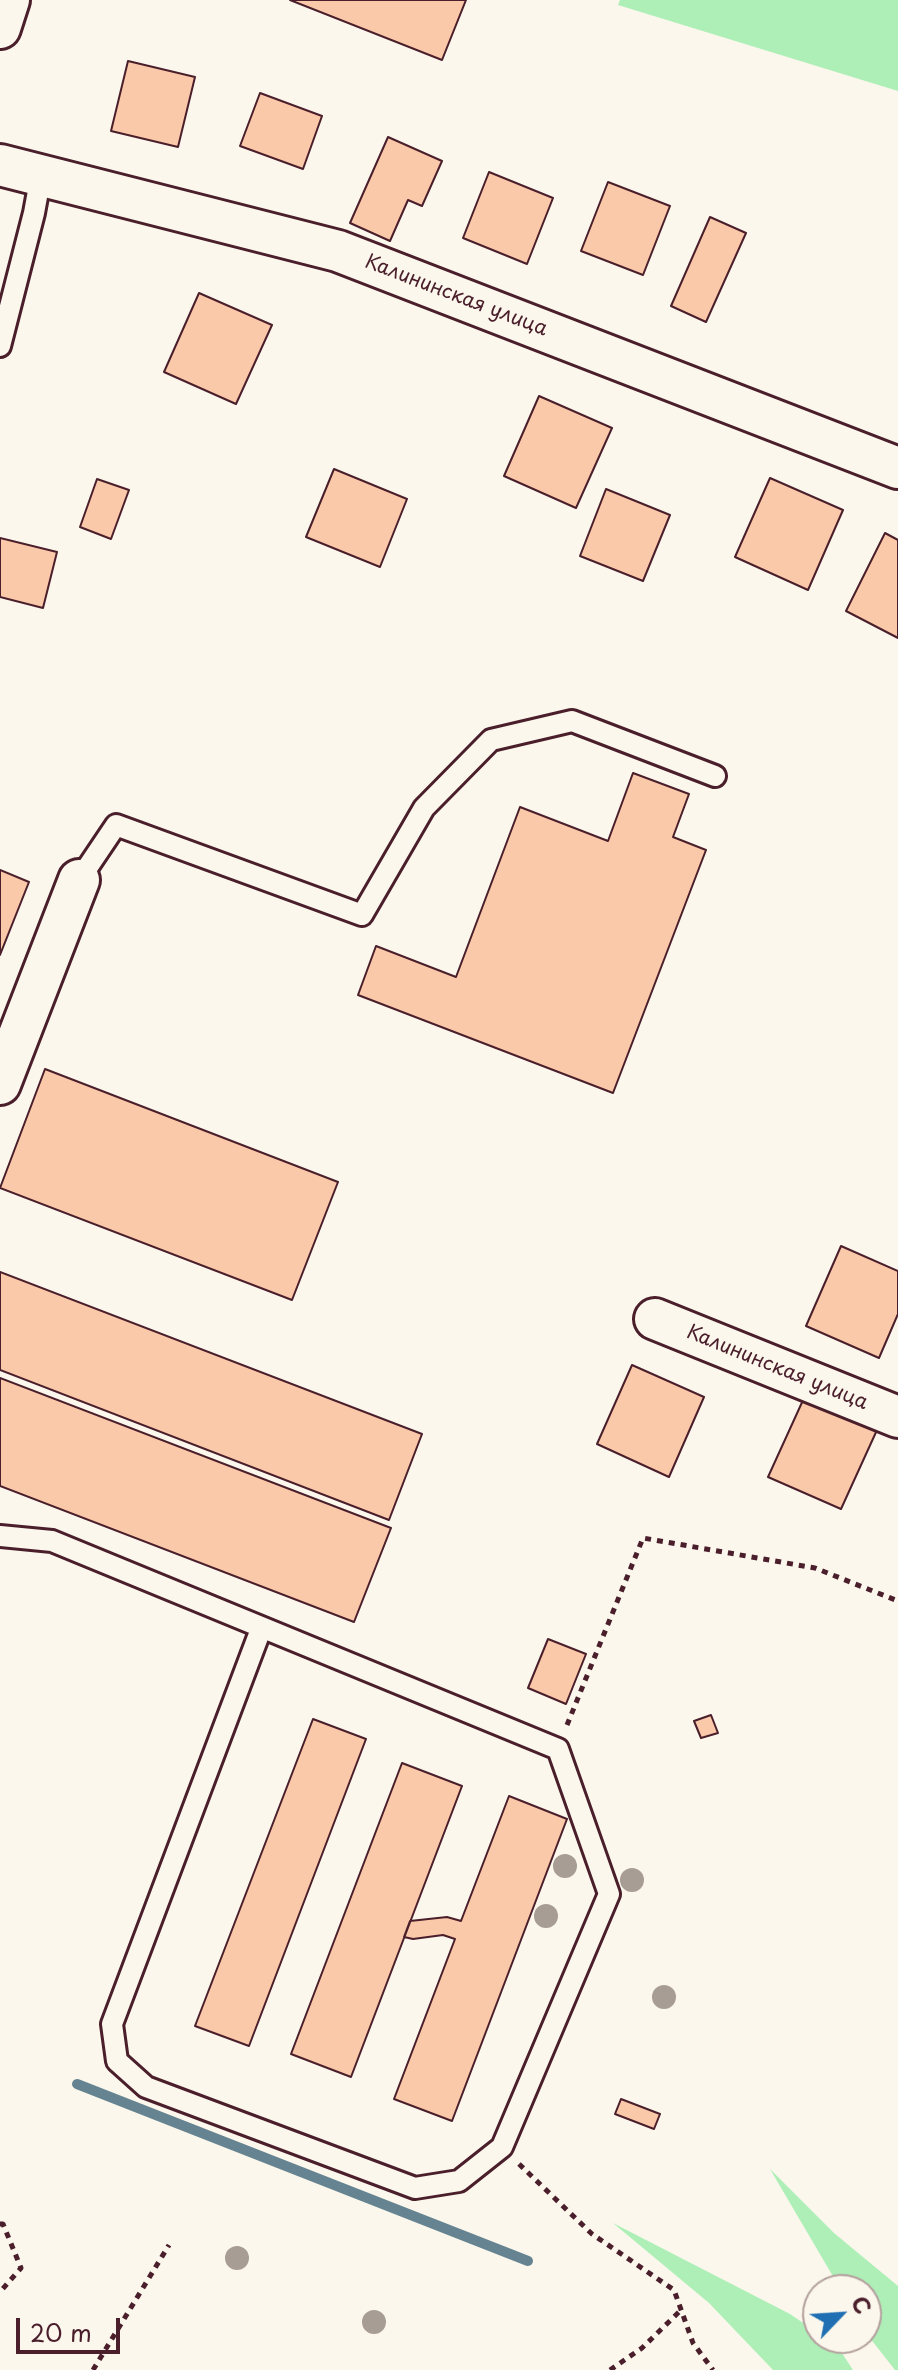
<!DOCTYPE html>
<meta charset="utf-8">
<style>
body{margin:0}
#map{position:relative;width:898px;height:2370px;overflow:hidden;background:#fbf7ec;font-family:"Playpen Sans",sans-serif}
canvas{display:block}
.north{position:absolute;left:802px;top:2274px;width:80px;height:80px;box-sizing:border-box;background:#fbf7ec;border:2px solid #b4a19f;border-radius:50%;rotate:65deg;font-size:22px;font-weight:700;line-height:32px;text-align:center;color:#4a1f2b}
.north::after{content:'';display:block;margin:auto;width:28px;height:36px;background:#1f6fb2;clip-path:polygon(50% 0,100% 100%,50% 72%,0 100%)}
.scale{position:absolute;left:16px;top:2318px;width:104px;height:36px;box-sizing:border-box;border:4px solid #4a1f2b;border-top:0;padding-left:10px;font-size:24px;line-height:28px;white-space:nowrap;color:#4a1f2b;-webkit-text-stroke:6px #fbf7ec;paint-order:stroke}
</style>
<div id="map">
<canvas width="898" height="2370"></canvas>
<div class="north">С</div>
<div class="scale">20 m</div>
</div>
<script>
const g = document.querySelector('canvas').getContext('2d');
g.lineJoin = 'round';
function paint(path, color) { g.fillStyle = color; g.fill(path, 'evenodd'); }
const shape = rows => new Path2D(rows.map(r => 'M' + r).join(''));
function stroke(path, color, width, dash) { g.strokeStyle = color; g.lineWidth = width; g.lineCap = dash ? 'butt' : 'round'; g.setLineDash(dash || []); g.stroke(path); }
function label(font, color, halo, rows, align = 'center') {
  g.font = font + ' "Playpen Sans",sans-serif'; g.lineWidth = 6; g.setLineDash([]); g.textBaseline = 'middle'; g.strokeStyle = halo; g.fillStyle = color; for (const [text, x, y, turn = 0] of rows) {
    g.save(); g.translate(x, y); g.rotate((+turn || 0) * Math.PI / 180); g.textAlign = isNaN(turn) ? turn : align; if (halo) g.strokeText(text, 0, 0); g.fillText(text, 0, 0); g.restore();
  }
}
paint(shape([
 [620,0,898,0,898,91,618,5],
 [770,2169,834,2233,898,2286,898,2370,895,2370,866,2333,866,2290,841,2290],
 [613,2223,790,2314,818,2333,818,2338,825,2338,838,2347,853,2370,773,2370,709,2303]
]), '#aeefb7');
stroke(shape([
 [77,2084,528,2261]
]), '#658390', 10);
const building = shape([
 [290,0,466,0,442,60,290,0],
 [128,61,195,77,178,147,111,131,128,61],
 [260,93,322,116,303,169,240,146,260,93],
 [388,137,442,161,422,206,408,200,390,241,350,223,388,137],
 [489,172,553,198,527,264,463,238,489,172],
 [608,182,670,206,643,275,581,251,608,182],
 [710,217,746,233,706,322,671,306,710,217],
 [199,293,272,325,236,404,164,372,199,293],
 [539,396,612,428,576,508,504,476,539,396],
 [334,469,407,499,380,567,306,537,334,469],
 [770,478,843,510,808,590,735,557,770,478],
 [97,479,129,490,111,539,80,527,97,479],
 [606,489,670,515,643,581,580,556,606,489],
 [885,533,898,540,898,638,846,611,885,533],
 [0,538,57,552,43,608,0,597,0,538],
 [633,773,689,794,673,837,706,850,613,1093,358,995,376,946,456,977,520,807,608,841,633,773],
 [0,870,29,882,0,955,0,870],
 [45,1069,338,1182,292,1300,0,1188,45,1069],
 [841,1246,898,1271,898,1314,879,1358,806,1326,841,1246],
 [0,1272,422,1434,389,1520,0,1370,0,1272],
 [632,1365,704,1397,669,1477,597,1444,632,1365],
 [0,1378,391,1528,354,1622,0,1486,0,1378],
 [804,1398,877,1430,841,1509,768,1477,804,1398],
 [548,1639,586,1654,566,1704,528,1688,548,1639],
 [711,1715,718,1733,701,1738,694,1721,711,1715],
 [313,1719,366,1739,249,2046,195,2026,313,1719],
 [402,1763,462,1786,351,2077,291,2054,402,1763],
 [509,1796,567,1819,452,2121,394,2099,455,1939,443,1935,413,1939,404,1937,410,1921,447,1917,461,1921,509,1796],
 [621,2099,660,2114,654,2129,615,2114,621,2099]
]);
paint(building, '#fac9a9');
stroke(building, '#4a1f2b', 2);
const service = shape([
 [0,346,34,213,41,175],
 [79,880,116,825,362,915,424,808,491,740,572,721,715,776],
 [0,1536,52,1541,558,1749,609,1894,502,2147,459,2181,415,2188,146,2087,117,2061,112,2024,261,1629]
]);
const minor = shape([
 [0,28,9,0],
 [0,165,338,251,898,468],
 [0,1084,79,880],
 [655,1319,898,1417]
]);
stroke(service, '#4a1f2b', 26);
stroke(minor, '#4a1f2b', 46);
stroke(shape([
 [567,1725,643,1538,815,1568,898,1601],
 [519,2164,592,2234,674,2290,693,2343,713,2370],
 [0,2224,3,2224,21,2268,0,2292],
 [93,2370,169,2245],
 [610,2370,642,2348,681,2310]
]), '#4a1f2b', 5, [6, 6]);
stroke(service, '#fbf7ec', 20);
stroke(minor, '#fbf7ec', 40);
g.fillStyle = '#a79d95';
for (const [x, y] of [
 [565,1866],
 [632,1880],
 [546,1916],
 [664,1997],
 [237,2258],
 [374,2322]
]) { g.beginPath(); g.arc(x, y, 12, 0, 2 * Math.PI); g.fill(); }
label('20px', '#4a1f2b', '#fbf7ec', [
 ["Калининская улица",456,296,21],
 ["Калининская улица",777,1368,22]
]);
</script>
